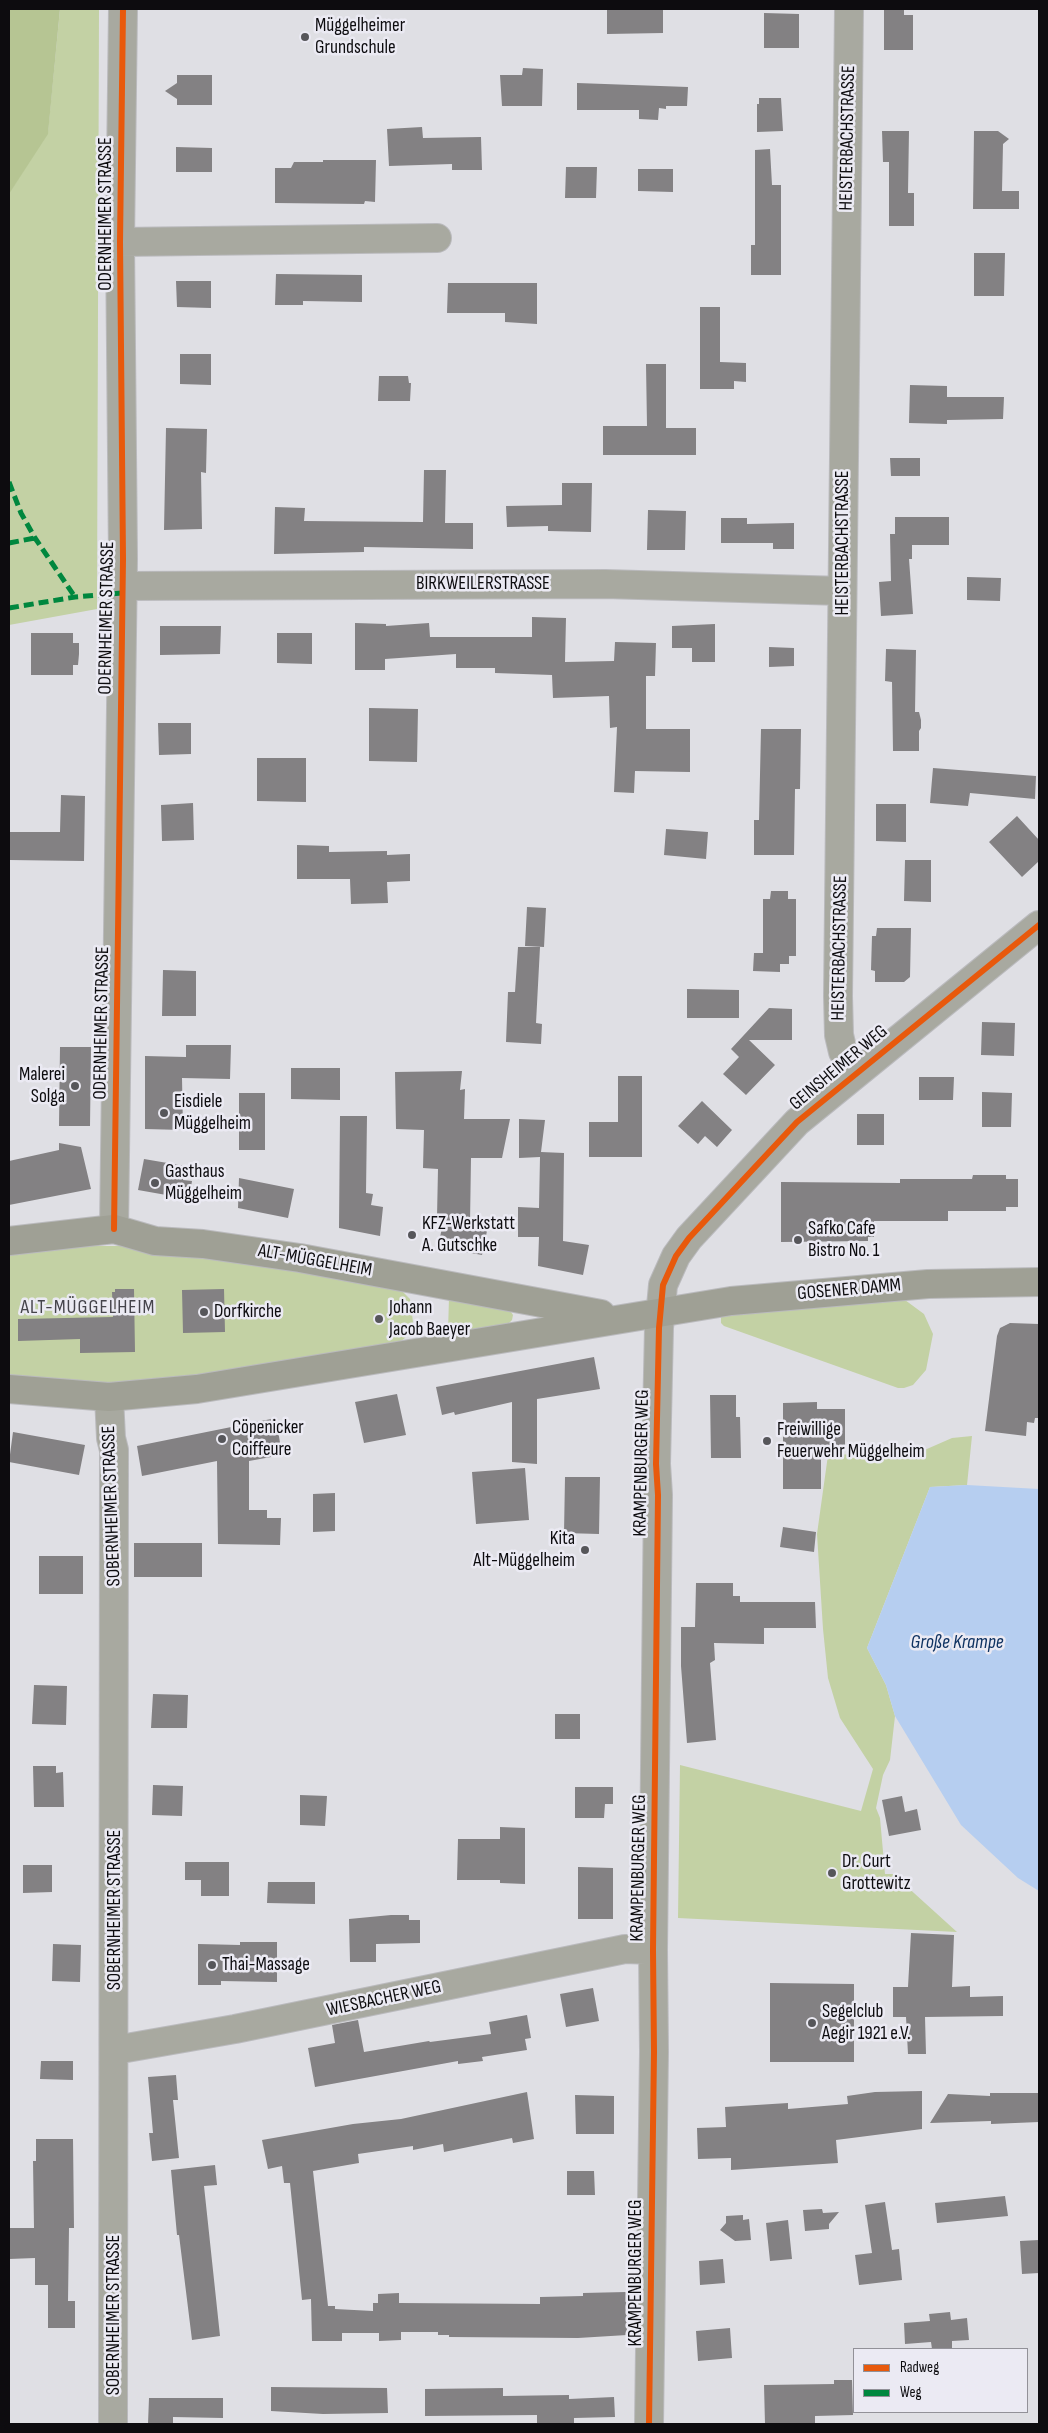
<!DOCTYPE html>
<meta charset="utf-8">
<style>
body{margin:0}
#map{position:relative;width:1048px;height:2433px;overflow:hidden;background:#dfdfe4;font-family:"Sofia Sans Condensed",sans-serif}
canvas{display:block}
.frame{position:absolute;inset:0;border:10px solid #0d0c0f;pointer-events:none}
.legend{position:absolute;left:853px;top:2348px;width:175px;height:65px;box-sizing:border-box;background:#ebeaf3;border:1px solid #929198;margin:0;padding:6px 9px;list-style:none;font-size:15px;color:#0d0c0f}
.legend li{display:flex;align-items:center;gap:10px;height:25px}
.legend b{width:25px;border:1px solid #929198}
</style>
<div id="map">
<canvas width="1048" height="2433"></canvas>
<div class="frame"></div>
<ul class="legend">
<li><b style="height:6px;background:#e8590c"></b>Radweg</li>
<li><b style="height:6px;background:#00873e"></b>Weg</li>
</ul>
</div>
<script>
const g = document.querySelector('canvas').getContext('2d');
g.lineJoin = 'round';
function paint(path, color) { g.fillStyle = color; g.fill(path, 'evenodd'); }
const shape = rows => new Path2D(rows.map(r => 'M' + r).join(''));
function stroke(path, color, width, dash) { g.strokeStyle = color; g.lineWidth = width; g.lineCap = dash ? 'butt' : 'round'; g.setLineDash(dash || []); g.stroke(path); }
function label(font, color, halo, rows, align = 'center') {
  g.font = font + ' "Sofia Sans Condensed",sans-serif'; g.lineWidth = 5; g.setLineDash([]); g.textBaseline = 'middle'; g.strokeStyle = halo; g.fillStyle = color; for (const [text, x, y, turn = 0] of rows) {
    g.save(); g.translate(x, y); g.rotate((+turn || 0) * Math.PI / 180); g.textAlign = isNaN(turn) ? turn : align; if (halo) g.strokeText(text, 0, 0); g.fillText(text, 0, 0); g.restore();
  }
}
paint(shape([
 [60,9,99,9,97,609,9,625,9,193,48,132],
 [74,1246,168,1246,399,1288,410,1299,413,1322,405,1338,396,1345,177,1382,56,1386,9,1381,9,1252],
 [449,1298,506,1305,513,1315,512,1320,505,1327,451,1335,448,1331],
 [905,1300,924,1314,933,1334,926,1370,913,1385,904,1388,898,1388,724,1326,721,1323,721,1317,724,1313],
 [972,1436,967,1485,930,1487,867,1648,886,1685,895,1716,890,1760,883,1775,876,1808,880,1818,885,1874,893,1874,957,1932,678,1918,680,1765,861,1811,873,1769,840,1718,828,1678,823,1629,817,1534,828,1455,920,1452,952,1438]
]), '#c3d1a4');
paint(shape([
 [9,9,60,9,48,134,9,194]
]), '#b6c593');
paint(shape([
 [967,1485,1039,1489,1039,1891,1018,1878,961,1825,895,1716,886,1685,867,1648,930,1487]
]), '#b6cef0');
paint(shape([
 [607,9,663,9,663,33,607,34],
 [884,9,904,9,904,15,913,15,913,50,884,50],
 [764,13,799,14,799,48,764,48],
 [523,68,543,69,542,106,502,106,500,75,522,75],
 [177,75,212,75,212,105,177,105,177,99,165,91,177,83],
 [577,83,688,87,687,106,666,106,666,109,659,108,658,120,639,119,639,110,577,110],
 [759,98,781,98,783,131,757,132,757,104,759,104],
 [422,127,423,138,481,137,482,170,452,170,452,164,389,166,387,129],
 [882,131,909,131,908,193,914,193,914,226,889,226,889,162,883,162],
 [974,131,998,131,1009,139,1003,144,1002,191,1019,191,1019,209,973,209],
 [176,147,212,148,212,172,176,172],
 [770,149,772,185,781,185,781,275,751,275,751,245,755,245,755,150],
 [323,160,376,160,375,202,365,201,364,204,275,203,275,168,291,168,294,162,323,162],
 [566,167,597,167,596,198,565,198],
 [638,169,673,169,673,192,638,191],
 [974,253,1005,253,1004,296,974,296],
 [276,274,362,275,362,302,303,301,303,305,275,305],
 [176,281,211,281,211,308,177,307],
 [448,283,537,283,537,324,505,322,505,313,447,313],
 [700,307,720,307,720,362,746,363,746,382,734,381,734,389,700,389],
 [180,354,211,354,211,385,180,384],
 [646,364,666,364,666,428,696,428,696,455,603,455,603,426,647,426],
 [379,376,408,376,409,383,411,383,410,401,378,401],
 [910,385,947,386,947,397,1004,397,1003,419,947,420,947,424,909,423],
 [166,428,207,429,206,473,201,472,202,529,164,530],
 [890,458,920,458,920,476,891,476],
 [424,470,446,470,445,523,473,523,473,549,364,547,364,552,274,554,275,507,305,508,304,521,423,522],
 [562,483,592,483,591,532,548,531,548,526,507,527,506,506,562,505],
 [648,510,686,511,685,550,647,550],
 [895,517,949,517,949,545,912,545,912,559,909,559,913,614,881,616,879,582,891,581,890,534,895,534],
 [721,518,747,518,747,524,794,523,794,549,773,549,773,543,721,543],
 [967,577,1001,578,1000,601,967,600],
 [532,617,566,618,565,662,614,661,615,642,656,643,655,676,646,676,646,729,690,729,690,772,635,771,634,793,614,792,617,727,610,728,609,696,553,698,552,675,495,673,495,668,456,668,456,654,385,659,385,670,355,670,355,623,386,624,386,626,429,623,430,637,532,637],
 [715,624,715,662,692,662,692,648,672,648,672,626],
 [160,626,221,626,220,654,160,655],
 [31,633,73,633,73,643,79,643,79,654,78,665,73,665,73,675,31,675],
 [277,633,312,633,312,664,277,663],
 [769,647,794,648,794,666,769,667],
 [886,649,916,650,915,712,919,712,921,720,921,728,919,731,919,751,893,751,892,682,885,681],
 [369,708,418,709,417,762,369,761],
 [158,723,191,723,191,754,159,755],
 [761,729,801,729,800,789,795,789,794,855,754,855,754,820,759,820],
 [257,758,306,758,306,802,257,801],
 [933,768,1036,776,1035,799,970,793,968,806,930,803],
 [61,795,85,796,84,861,9,860,9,832,60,832],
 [193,803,194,840,162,841,161,805],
 [876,804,906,804,906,842,876,841],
 [1017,816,1039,840,1039,861,1022,877,989,842],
 [666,829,708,832,706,859,664,855],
 [297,845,329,846,329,852,387,851,387,855,410,854,410,881,387,882,388,903,351,904,350,879,297,879],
 [905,860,931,860,931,902,904,901],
 [771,891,788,891,788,899,796,899,796,956,789,956,789,964,780,964,780,972,753,971,754,953,763,953,763,899,770,899],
 [527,907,546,908,544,947,525,946],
 [877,928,911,928,910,977,904,982,875,982,875,971,871,970,872,936,876,936],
 [518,947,540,947,536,1023,542,1024,541,1044,506,1042,508,992,515,992],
 [163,970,196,971,196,1016,162,1016],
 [687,989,739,990,739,1018,687,1018],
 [769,1008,792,1009,792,1040,749,1040,775,1065,746,1095,723,1074,739,1057,731,1049],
 [982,1022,1015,1023,1014,1056,981,1055],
 [186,1045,231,1045,230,1079,182,1078,183,1130,145,1129,145,1056,186,1057],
 [60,1047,91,1047,90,1126,59,1126],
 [291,1068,340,1068,340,1100,291,1099],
 [462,1071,460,1090,465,1089,464,1119,510,1119,502,1158,471,1158,470,1223,488,1226,482,1255,438,1247,444,1218,437,1217,438,1169,423,1168,424,1130,396,1129,395,1072],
 [618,1076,642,1076,642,1157,589,1157,589,1122,618,1122],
 [919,1077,954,1077,953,1100,919,1100],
 [982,1092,1012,1093,1011,1127,982,1127],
 [239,1093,265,1093,265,1150,239,1150],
 [702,1101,732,1130,717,1147,705,1136,698,1144,678,1126],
 [857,1114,884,1114,884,1145,857,1145],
 [340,1116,367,1116,366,1193,373,1194,371,1205,383,1207,380,1236,339,1228],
 [519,1119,545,1120,541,1152,564,1153,563,1241,589,1245,583,1275,538,1266,539,1237,518,1237,518,1207,539,1208,540,1157,519,1158],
 [59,1143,81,1147,91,1189,9,1205,9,1161,59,1150],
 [144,1159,185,1166,183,1180,192,1181,189,1199,138,1190],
 [973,1175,1006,1175,1006,1179,1018,1179,1018,1207,1006,1207,1006,1211,948,1211,948,1221,874,1221,874,1237,868,1237,868,1241,781,1242,781,1182,900,1183,900,1179,972,1179],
 [239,1178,294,1189,288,1218,238,1208],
 [115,1289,134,1289,135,1352,80,1353,80,1339,18,1341,18,1319,113,1317,112,1292,115,1292],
 [224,1289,225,1332,183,1333,182,1290],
 [1010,1323,1039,1324,1039,1418,1035,1418,1034,1423,1027,1422,1026,1436,985,1431,997,1336,1000,1328],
 [594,1357,600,1389,537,1399,537,1464,512,1462,512,1402,455,1415,454,1412,442,1415,436,1387],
 [397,1394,406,1435,364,1443,355,1402],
 [710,1395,736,1395,736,1417,740,1417,741,1458,711,1458],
 [817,1402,817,1409,845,1409,845,1446,821,1446,821,1489,783,1489,783,1403],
 [276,1418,282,1455,249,1461,249,1510,267,1510,267,1518,281,1518,280,1545,218,1544,217,1461,142,1476,137,1446],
 [13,1432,85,1445,79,1475,9,1462],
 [525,1468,529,1520,476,1524,472,1472],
 [565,1477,600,1477,599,1534,564,1533],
 [335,1493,335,1531,313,1532,313,1494],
 [783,1527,816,1532,814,1552,780,1547],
 [134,1543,202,1543,202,1577,134,1577],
 [39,1556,83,1556,83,1594,39,1594],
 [696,1583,733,1583,733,1596,740,1596,740,1602,815,1602,816,1628,764,1628,764,1644,714,1643,715,1660,710,1663,716,1740,687,1743,681,1666,681,1627,695,1627],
 [34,1685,67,1686,66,1725,32,1724],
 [153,1694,188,1695,187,1728,151,1728],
 [555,1714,580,1714,580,1739,555,1739],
 [33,1766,56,1766,56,1773,63,1772,64,1807,34,1807],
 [153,1785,183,1786,182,1816,152,1815],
 [575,1787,613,1787,613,1804,605,1804,604,1818,575,1818],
 [300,1795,327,1796,325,1826,300,1825],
 [902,1796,905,1812,917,1809,921,1830,889,1836,882,1800],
 [500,1827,525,1828,525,1884,500,1883,500,1880,457,1880,458,1839,500,1839],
 [185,1862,229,1862,229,1896,201,1896,201,1880,185,1880],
 [23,1865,52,1865,52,1892,23,1893],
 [578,1867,613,1868,613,1919,578,1919],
 [268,1882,315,1882,315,1904,267,1903],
 [391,1915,409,1915,409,1920,420,1920,420,1943,376,1944,376,1962,350,1962,349,1919],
 [911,1933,954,1935,952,1987,970,1986,970,1997,1003,1996,1003,2016,925,2017,926,2054,908,2054,906,2017,893,2017,893,1987,908,1987],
 [240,1942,277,1942,277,1982,221,1981,221,1985,198,1985,198,1944,240,1945],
 [53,1944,81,1945,80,1982,52,1981],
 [770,1983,854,1984,854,2062,770,2062],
 [593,1988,599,2021,566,2027,560,1994],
 [527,2015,531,2038,525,2039,527,2050,482,2057,483,2061,458,2064,458,2061,315,2087,308,2048,335,2043,332,2025,358,2020,364,2052,429,2041,430,2042,491,2034,489,2022],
 [41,2061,73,2061,73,2080,40,2079],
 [176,2075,178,2100,173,2100,179,2158,152,2161,149,2133,153,2133,148,2077],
 [922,2091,922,2129,836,2140,838,2163,731,2170,731,2158,698,2159,697,2128,726,2127,725,2107,788,2103,788,2109,848,2104,847,2096,875,2092],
 [527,2092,534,2139,513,2143,512,2138,444,2152,443,2144,413,2150,413,2146,358,2154,359,2163,313,2171,328,2306,335,2306,335,2309,373,2311,373,2303,378,2303,378,2294,399,2293,399,2303,540,2304,540,2297,583,2296,583,2293,626,2292,627,2335,578,2338,449,2337,449,2335,438,2335,438,2332,401,2332,401,2340,379,2341,379,2333,342,2333,342,2341,312,2341,311,2299,302,2300,290,2183,284,2183,282,2166,268,2169,262,2140,353,2124,401,2119],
 [990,2093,1039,2093,1039,2122,991,2124,991,2121,930,2123,948,2094,990,2096],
 [575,2095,614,2096,614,2134,576,2134],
 [36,2139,73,2139,74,2228,69,2228,68,2301,75,2301,75,2328,48,2328,48,2285,35,2285,35,2258,9,2259,9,2228,34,2228,33,2161,36,2161],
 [215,2165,217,2185,204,2186,220,2336,192,2340,179,2235,177,2235,171,2170],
 [567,2171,594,2171,595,2195,567,2195],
 [1005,2196,1008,2216,937,2223,935,2203],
 [885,2202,892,2250,899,2249,902,2280,859,2285,855,2255,872,2253,865,2205],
 [822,2209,823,2213,839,2212,829,2224,829,2229,805,2231,803,2210],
 [743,2215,743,2220,749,2219,751,2240,735,2241,720,2230,726,2223,726,2216],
 [788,2220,792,2259,770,2261,766,2223],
 [1039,2240,1039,2273,1022,2274,1020,2241],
 [723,2259,725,2283,700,2285,699,2261],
 [950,2312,951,2320,967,2318,969,2340,952,2341,952,2348,934,2349,932,2349,931,2342,905,2344,904,2323,930,2321,929,2314],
 [730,2328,732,2358,698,2361,696,2331],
 [834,2380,852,2380,853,2415,815,2416,815,2424,765,2424,764,2385,834,2384],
 [271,2387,387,2388,388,2413,323,2414,271,2411],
 [503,2388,503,2396,569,2395,569,2399,614,2397,615,2417,574,2418,574,2424,537,2424,537,2415,425,2416,425,2389],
 [149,2398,223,2398,223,2418,173,2417,173,2424,148,2424]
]), '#838183');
const minor = shape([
 [849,9,838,996,839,1035,843,1052,857,1071],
 [120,242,437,238],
 [123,586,605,584,842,591],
 [114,1229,123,559,120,242,123,9],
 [109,1397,111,1438,114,1450,113,2424],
 [115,2050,235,2029,625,1949,653,1950],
 [649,2424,654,2052,653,1950,658,1495,656,1464,659,1328,663,1285,676,1256,689,1238,797,1122,1039,925]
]);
const major = shape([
 [9,1241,114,1229,155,1241,203,1244,300,1258,601,1314],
 [9,1389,109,1397,197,1389,731,1301,928,1284,1039,1282]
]);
stroke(minor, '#bababd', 30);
stroke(major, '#bababd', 30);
stroke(minor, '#a8a9a0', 28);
stroke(major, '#9fa095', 28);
stroke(shape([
 [9,482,21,513,35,538,75,597],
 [9,543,35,538],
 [9,608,75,597,122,593]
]), '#00873e', 5, [10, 5]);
stroke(shape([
 [114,1229,123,559,120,242,123,9],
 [649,2424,654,2052,653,1950,658,1495,656,1464,659,1328,663,1285,676,1256,689,1238,797,1122,1039,925]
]), '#e8590c', 6);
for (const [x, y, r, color] of [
 [305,37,5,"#56565a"],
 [75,1086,5,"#56565a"],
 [164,1113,5,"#56565a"],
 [155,1183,5,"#56565a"],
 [412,1235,5,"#56565a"],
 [798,1240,5,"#56565a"],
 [204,1312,5,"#56565a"],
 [379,1319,5,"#56565a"],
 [222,1439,5,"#56565a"],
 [767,1441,5,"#56565a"],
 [585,1550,5,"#56565a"],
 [832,1873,5,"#56565a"],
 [212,1965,5,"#56565a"],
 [812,2023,5,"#56565a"]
]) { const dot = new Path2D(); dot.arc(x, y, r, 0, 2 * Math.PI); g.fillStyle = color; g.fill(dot); stroke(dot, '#ebeaf3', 2); }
label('19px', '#0d0c0f', '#ebeaf3', [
 ["Müggelheimer",315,26],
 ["Grundschule",315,48],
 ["Malerei",65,1075,"right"],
 ["Solga",65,1097,"right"],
 ["Eisdiele",174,1102],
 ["Müggelheim",174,1124],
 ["Gasthaus",165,1172],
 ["Müggelheim",165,1194],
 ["KFZ-Werkstatt",422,1224],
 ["A. Gutschke",422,1246],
 ["Safko Cafe",808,1229],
 ["Bistro No. 1",808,1251],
 ["Johann",389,1308],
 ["Jacob Baeyer",389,1330],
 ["Dorfkirche",214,1312],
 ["Cöpenicker",232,1428],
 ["Coiffeure",232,1450],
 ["Freiwillige",777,1430],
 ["Feuerwehr Müggelheim",777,1452],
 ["Kita",575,1539,"right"],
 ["Alt-Müggelheim",575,1561,"right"],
 ["Dr. Curt",842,1862],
 ["Grottewitz",842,1884],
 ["Thai-Massage",222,1965],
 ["Segelclub",822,2012],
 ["Aegir 1921 e.V.",822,2034]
], 'left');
label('19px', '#0d0c0f', '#ebeaf3', [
 ["HEISTERBACHSTRASSE",848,138,-89],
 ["ODERNHEIMER STRASSE",106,214,-90],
 ["HEISTERBACHSTRASSE",843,543,-90],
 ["BIRKWEILERSTRASSE",483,584],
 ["ODERNHEIMER STRASSE",107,618,-89],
 ["HEISTERBACHSTRASSE",840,948,-89],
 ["ODERNHEIMER STRASSE",102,1023,-89],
 ["GEINSHEIMER WEG",839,1068,-40],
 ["ALT-MÜGGELHEIM",315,1261,10],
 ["GOSENER DAMM",849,1290,-5],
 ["KRAMPENBURGER WEG",642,1463,-89],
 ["SOBERNHEIMER STRASSE",112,1506,-92],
 ["KRAMPENBURGER WEG",639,1868,-89],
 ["SOBERNHEIMER STRASSE",115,1910,-90],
 ["WIESBACHER WEG",384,1999,-12],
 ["KRAMPENBURGER WEG",636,2273,-90],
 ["SOBERNHEIMER STRASSE",114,2315,-90]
]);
g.letterSpacing = '1px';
label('20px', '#45444b', '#ebeaf3', [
 ["ALT-MÜGGELHEIM",88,1308]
]);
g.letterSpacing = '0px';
label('italic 20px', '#103362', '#ebeaf3', [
 ["Große Krampe",957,1643]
]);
</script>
